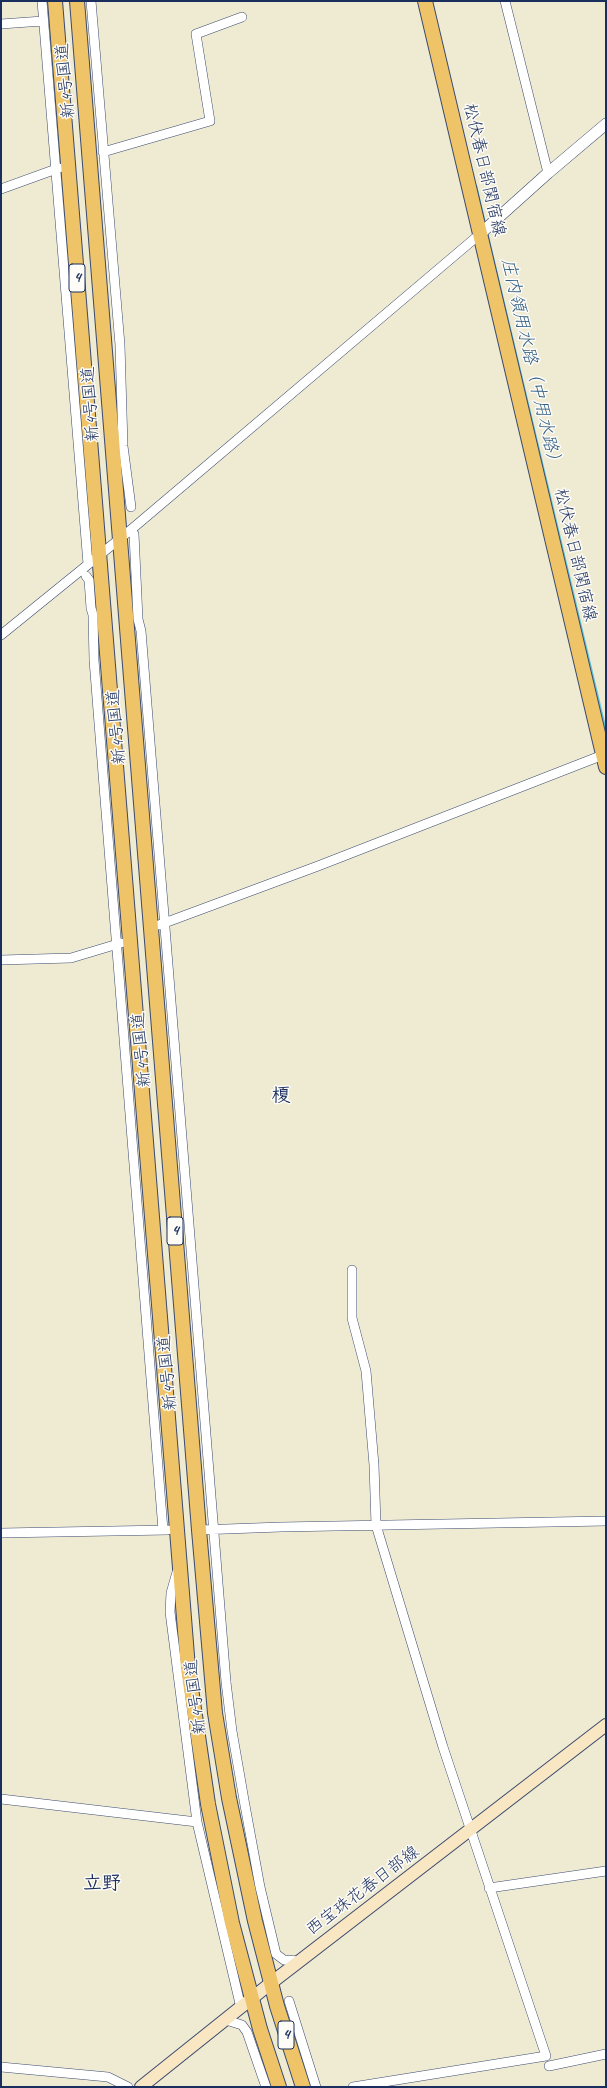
<!DOCTYPE html>
<meta charset="utf-8">
<style>
body{margin:0}
#map{position:relative;width:607px;height:2088px;overflow:hidden;background:#efead2;font-family:Caveat,sans-serif}
canvas{display:block}
.frame{position:absolute;inset:0;border:2px solid #1b2f5e;pointer-events:none}
</style>
<div id="map">
<canvas width="607" height="2088"></canvas>
<div class="frame"></div>
</div>
<script>
const g = document.querySelector('canvas').getContext('2d');
g.lineJoin = 'round';
const shape = rows => new Path2D(rows.map(r => 'M' + r).join(''));
function stroke(path, color, width, dash) { g.strokeStyle = color; g.lineWidth = width; g.lineCap = dash ? 'butt' : 'round'; g.setLineDash(dash || []); g.stroke(path); }
function label(font, color, halo, rows, align = 'center') {
  g.font = font + ' Caveat,"Klee One",sans-serif'; g.lineWidth = 3; g.setLineDash([]); g.textBaseline = 'middle'; g.strokeStyle = halo; g.fillStyle = color; for (const [text, x, y, turn = 0] of rows) {
    g.save(); g.translate(x, y); g.rotate((+turn || 0) * Math.PI / 180); g.textAlign = isNaN(turn) ? turn : align; if (halo) g.strokeText(text, 0, 0); g.fillText(text, 0, 0); g.restore();
  }
}
stroke(shape([
 [476,186,485,224],
 [487,233,606,732]
]), '#5ec7da', 2.5);
const minor = shape([
 [42,1,88,564],
 [91,1,120,345,123,446,131,507],
 [505,1,548,173],
 [1,24,43,21],
 [103,152,210,121,196,34,242,17],
 [1,189,59,168],
 [134,534,138,619,141,631,226,1682,232,1731,244,1800,260,1887,276,1954,284,1960,300,1961],
 [86,576,89,580,91,608,93,615,94,660,163,1530],
 [1,635,133,528,480,234],
 [159,925,318,866,603,755],
 [1,960,71,958,121,943],
 [352,1270,352,1318,366,1371,374,1465,376,1525,443,1747,546,2056,353,2087],
 [199,1530,281,1527,606,1521],
 [1,1533,168,1530],
 [177,1572,171,1593,170,1612,197,1822,241,2008],
 [1,1799,197,1822],
 [489,1888,606,1871],
 [289,2001,316,2087],
 [226,2020,242,2025,247,2032,266,2087],
 [549,2066,606,2054],
 [1,2067,108,2077,128,2087]
]);
const tertiary = shape([
 [480,234,548,173,606,124]
]);
const secondary = shape([
 [141,2087,271,1983,606,1725]
]);
const primary = shape([
 [425,1,606,767]
]);
const trunk = shape([
 [55,1,188,1668,208,1804,232,1923,260,2029,279,2087],
 [77,1,199,1530,215,1713,229,1798,255,1921,277,2006,303,2087]
]);
stroke(minor, '#3b4b6f', 10);
stroke(tertiary, '#3b4b6f', 12);
stroke(secondary, '#3b4b6f', 14);
stroke(primary, '#3b4b6f', 16);
stroke(trunk, '#3b4b6f', 16);
stroke(minor, '#fff', 9);
stroke(tertiary, '#fff', 11);
stroke(secondary, '#f9e7c3', 12);
stroke(primary, '#efc469', 14);
stroke(trunk, '#efc469', 14);
for (const [x, y, w] of [
 [77,278,16],
 [175,1231,16],
 [286,2035,16]
]) { const box = new Path2D(); box.roundRect(x - w / 2, y - 14, w, 28, 3); g.fillStyle = '#fdfcf7'; g.fill(box); stroke(box, '#1b2f5e', 1); }
label('bold 16px', '#1b2f5e', null, [
 ["4",77,278],
 ["4",175,1231],
 ["4",286,2035]
]);
label('17px', '#1b2f5e', '#fdfcf7', [
 ["新4号国道",66,81,-95],
 ["松伏春日部関宿線",484,170,77],
 ["新4号国道",91,404,-94],
 ["松伏春日部関宿線",575,555,77],
 ["新4号国道",117,727,-95],
 ["新4号国道",142,1050,-95],
 ["新4号国道",168,1373,-95],
 ["新4号国道",196,1697,-97],
 ["西宝珠花春日部線",363,1891,-37]
]);
label('italic 18px', '#2f5d83', '#fdfcf7', [
 ["庄内領用水路（中用水路）",531,364,77]
]);
label('bold 19px', '#1b2f5e', '#fdfcf7', [
 ["榎",281,1096],
 ["立野",102,1884]
]);
</script>
